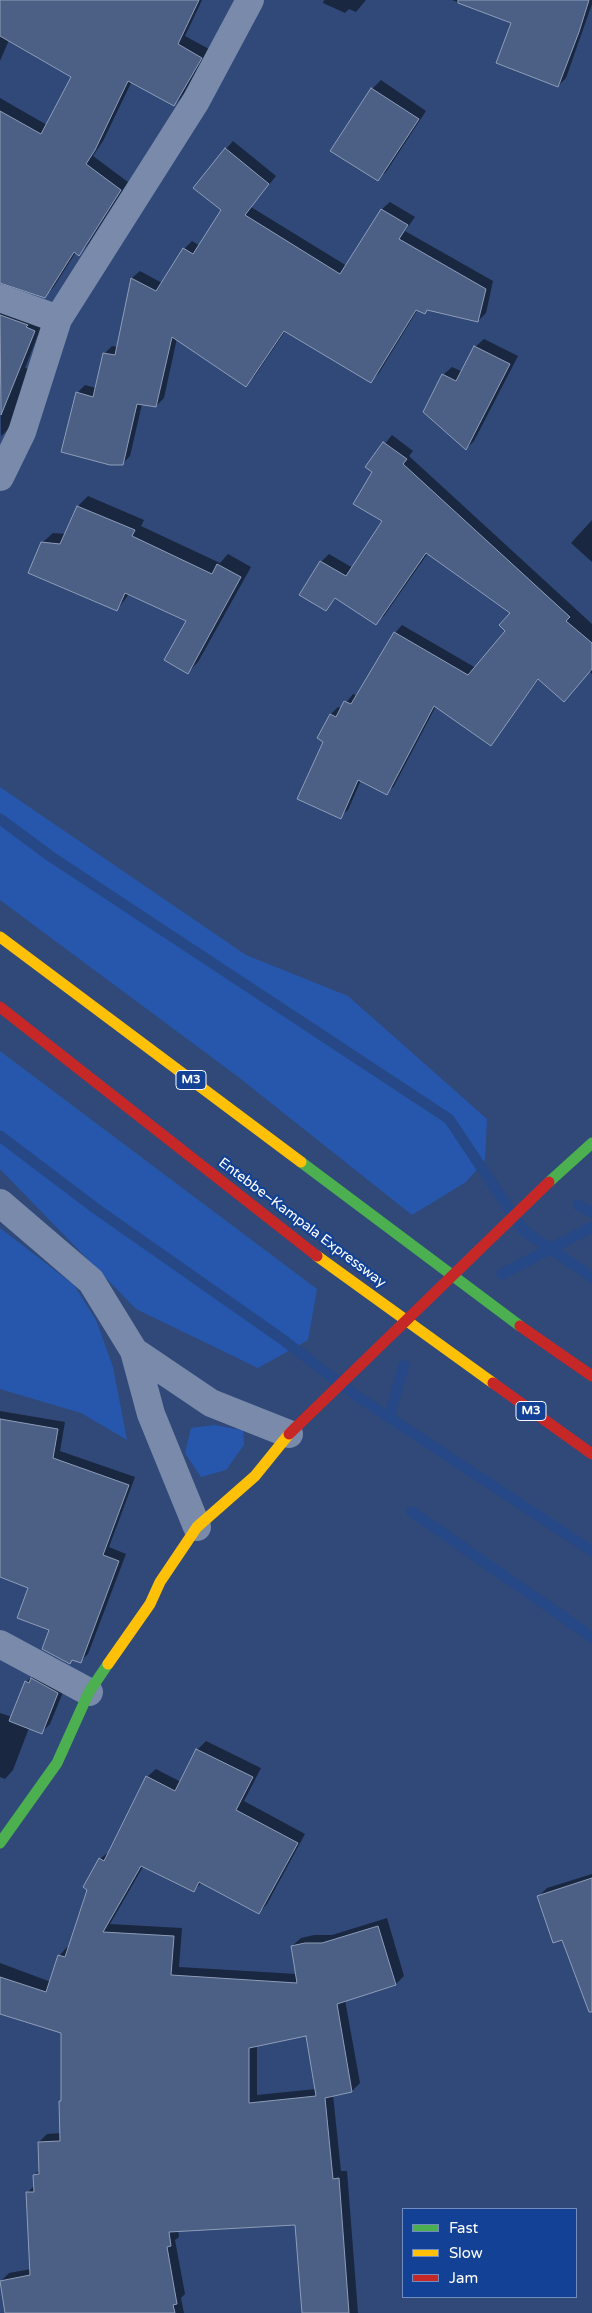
<!DOCTYPE html>
<meta charset="utf-8">
<style>
body{margin:0}
#map{position:relative;width:592px;height:2313px;overflow:hidden;background:#304978;font-family:"Varela Round",sans-serif}
canvas{display:block}
.legend{position:absolute;left:402px;top:2208px;width:175px;height:90px;box-sizing:border-box;background:#134195;border:1px solid #718dbf;margin:0;padding:6px 9px;list-style:none;font-size:15px;color:#fff}
.legend li{display:flex;align-items:center;gap:10px;height:25px}
.legend b{width:25px;border:1px solid #718dbf}
</style>
<div id="map">
<canvas width="592" height="2313"></canvas>
<ul class="legend">
<li><b style="height:6px;background:#4caf50"></b>Fast</li>
<li><b style="height:6px;background:#ffc107"></b>Slow</li>
<li><b style="height:6px;background:#c62828"></b>Jam</li>
</ul>
</div>
<script>
const g = document.querySelector('canvas').getContext('2d');
g.lineJoin = 'round';
function paint(path, color) { g.fillStyle = color; g.fill(path, 'evenodd'); }
const shape = rows => new Path2D(rows.map(r => 'M' + r).join(''));
function stroke(path, color, width, dash) { g.strokeStyle = color; g.lineWidth = width; g.lineCap = dash ? 'butt' : 'round'; g.setLineDash(dash || []); g.stroke(path); }
function label(font, color, halo, rows, align = 'center') {
  g.font = font + ' "Varela Round",sans-serif'; g.lineWidth = 4.5; g.setLineDash([]); g.textBaseline = 'middle'; g.strokeStyle = halo; g.fillStyle = color; for (const [text, x, y, turn = 0] of rows) {
    g.save(); g.translate(x, y); g.rotate((+turn || 0) * Math.PI / 180); g.textAlign = isNaN(turn) ? turn : align; if (halo) g.strokeText(text, 0, 0); g.fillText(text, 0, 0); g.restore();
  }
}
paint(shape([
 [0,787,246,955,348,996,487,1119,485,1160,466,1182,412,1215,237,1076,0,900],
 [0,1051,317,1289,308,1340,258,1368,136,1309,0,1169],
 [0,1228,74,1285,96,1320,113,1367,127,1440,81,1413,0,1389],
 [214,1425,243,1430,244,1445,226,1470,201,1477,185,1453,191,1428]
]), '#2757ac');
paint(shape([
 [0,0,202,0,185,36,209,49,182,97,174,105,132,81,103,141,93,156,128,182,87,246,79,254,76,252,53,288,45,296,0,282,0,98,47,125,73,76,9,40,0,61],
 [324,0,366,0,356,12,349,9,345,13,323,3],
 [452,0,592,0,592,4,566,78,558,86,513,22],
 [381,80,426,111,386,172,377,180,332,150,372,89],
 [233,141,276,176,251,207,347,266,382,209,390,202,415,217,405,231,493,281,486,313,478,321,428,309,424,313,418,309,379,373,371,381,286,330,254,377,246,385,177,338,164,398,156,406,142,404,130,456,122,464,77,393,85,385,96,388,104,354,112,346,118,347,132,278,140,271,162,283,184,249,192,241,200,246,222,210,226,149],
 [0,302,43,322,25,368,30,369,10,428,1,436],
 [484,339,518,356,474,441,466,449,443,375,452,367,463,372,475,347],
 [392,435,413,451,409,456,592,624,592,674,589,671,539,679,491,744,436,706,394,786,387,793,361,780,348,810,340,817,325,741,319,738,331,714,338,707,342,708,353,694,357,696,395,633,402,625,476,668,507,631,512,613,428,553,384,616,376,623,337,597,326,610,301,595,321,562,329,554,353,568,383,520,374,471,367,466],
 [88,496,144,520,141,526,220,563,228,554,251,567,198,662,188,672,188,620,129,594,117,610,42,543,53,533,66,534,78,506],
 [592,520,592,562,571,543],
 [0,1411,65,1422,60,1451,135,1477,109,1547,126,1554,88,1654,80,1662,73,1659,70,1662,29,1587,0,1576],
 [35,1674,66,1685,50,1724,41,1733,29,1728,13,1770,5,1779,0,1777,0,1713,12,1717,26,1682],
 [206,1741,261,1768,244,1801,305,1834,267,1904,259,1913,202,1882,194,1891,144,1865,110,1924,182,1928,179,1967,297,1974,292,1946,301,1938,314,1935,332,1935,387,1918,404,1976,396,1984,345,2000,360,2083,352,2091,333,2095,341,2171,347,2171,358,2313,303,2313,297,2224,178,2230,179,2237,175,2240,185,2294,181,2298,184,2313,6,2313,1,2281,9,2273,31,2269,27,2193,35,2185,34,2175,40,2170,39,2142,47,2134,61,2133,60,2102,63,2099,63,2032,0,2013,0,1963,51,1982,59,1956,67,1947,70,1948,89,1889,85,1887,100,1859,110,1851,147,1777,156,1769,181,1782,198,1749],
 [307,2034,316,2089,257,2095,257,2045],
 [592,1874,592,1987,538,1897,547,1888]
]), '#0007');
stroke(shape([
 [0,819,50,856,449,1119,523,1230,592,1277],
 [0,1136,95,1208,282,1339,358,1397,592,1551],
 [578,1205,592,1212],
 [502,1274,592,1227],
 [389,1417,404,1365],
 [412,1512,592,1637]
]), '#274886', 11);
const building = shape([
 [0,0,199,0,178,44,202,58,174,106,128,81,95,150,86,164,121,190,79,256,74,252,45,298,0,283,0,111,41,134,71,77,0,36,0,0],
 [458,0,589,0,579,32,558,87,496,63,511,23,458,3,458,0],
 [371,88,419,119,378,181,330,151,371,88],
 [225,148,269,184,245,215,340,274,381,209,408,225,399,239,486,289,478,322,427,310,425,314,416,310,371,383,284,331,246,387,172,337,156,407,137,404,123,465,110,465,61,452,76,392,93,397,103,353,115,355,131,278,156,291,183,248,193,254,221,210,193,188,225,148],
 [0,315,28,325,26,327,35,331,1,415,0,315],
 [474,346,510,364,466,450,423,412,442,374,456,381,474,346],
 [383,442,407,459,403,464,570,617,566,621,592,643,592,669,564,702,538,679,491,746,434,706,387,795,358,780,341,819,297,799,323,742,317,738,330,714,336,717,344,701,351,704,394,632,468,675,505,631,499,625,510,613,426,553,376,625,335,598,326,611,299,595,320,561,346,576,382,521,353,504,372,472,365,467,383,442],
 [77,506,135,530,132,536,212,574,217,564,241,577,188,674,164,660,186,621,125,593,117,611,28,573,41,542,60,544,77,506],
 [0,1419,58,1429,53,1458,129,1485,103,1555,119,1561,81,1663,72,1660,70,1664,42,1649,49,1630,17,1618,28,1588,0,1577,0,1419],
 [31,1678,58,1693,42,1734,9,1721,25,1681,29,1683,31,1678],
 [196,1749,253,1777,236,1810,298,1843,259,1914,199,1882,194,1892,141,1866,103,1932,174,1936,171,1975,297,1983,291,1946,305,1943,322,1943,378,1926,396,1985,337,2004,352,2092,325,2098,333,2179,339,2178,349,2313,302,2313,295,2225,169,2232,171,2246,167,2247,177,2304,173,2305,175,2313,5,2313,0,2281,30,2275,26,2192,34,2192,33,2175,39,2174,38,2142,60,2141,59,2101,61,2101,61,2033,0,2014,0,1977,46,1992,58,1955,65,1957,87,1890,83,1887,99,1858,104,1861,146,1776,175,1791,196,1749],
 [306,2036,316,2096,249,2103,249,2048,306,2036],
 [592,1878,592,2012,589,2012,562,1940,553,1943,537,1896,592,1878]
]);
paint(building, '#4c6086');
stroke(building, '#8e9db8', 1);
stroke(shape([
 [0,298,58,319],
 [0,477,22,432,58,319,196,101,250,0],
 [0,1203,91,1281,134,1351,211,1403,289,1434],
 [134,1351,151,1414,197,1527],
 [0,1644,89,1692]
]), '#798aab', 28);
stroke(shape([
 [301,1162,520,1326],
 [549,1182,592,1143],
 [0,1843,57,1763,89,1692,108,1664]
]), '#4caf50', 11);
stroke(shape([
 [0,937,301,1162],
 [317,1256,493,1383],
 [108,1664,150,1604,160,1582,197,1527,255,1476,289,1434]
]), '#ffc107', 11);
stroke(shape([
 [0,1007,317,1256],
 [520,1326,592,1376],
 [493,1383,592,1454]
]), '#c62828', 11);
stroke(shape([
 [289,1434,549,1182]
]), '#c62828', 11);
for (const [x, y, w] of [
 [191,1080,30],
 [531,1411,30]
]) { const box = new Path2D(); box.roundRect(x - w / 2, y - 9.5, w, 19, 4); g.fillStyle = '#134195'; g.fill(box); stroke(box, '#fff', 1); }
label('bold 12px', '#fff', null, [
 ["M3",191,1080],
 ["M3",531,1411]
]);
label('14px', '#fff', '#134195', [
 ["Entebbe–Kampala Expressway",302,1223,37]
]);
</script>
